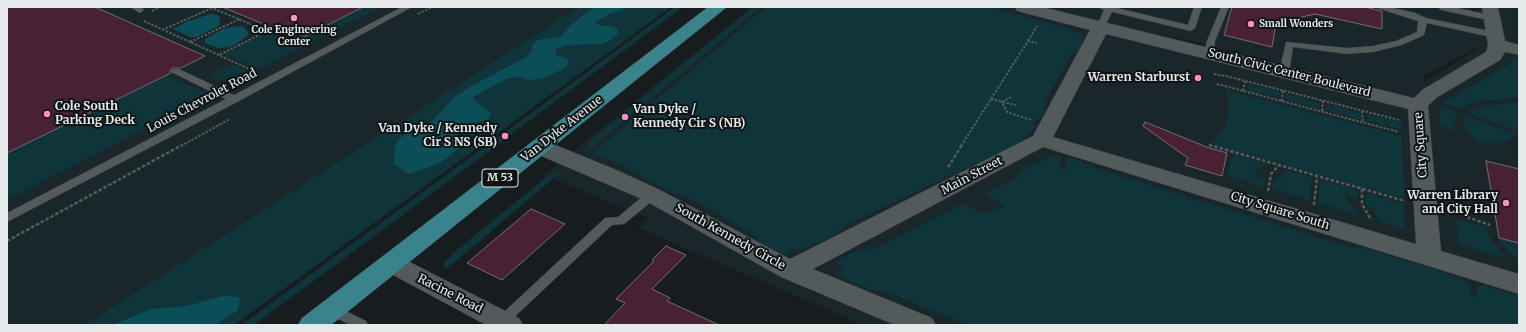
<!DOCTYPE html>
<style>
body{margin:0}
#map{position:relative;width:1526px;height:332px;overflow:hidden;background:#171d1e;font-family:Merriweather,serif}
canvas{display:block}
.frame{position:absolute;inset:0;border:8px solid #e5e9e9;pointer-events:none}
</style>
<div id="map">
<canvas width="1526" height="332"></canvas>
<div class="frame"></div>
</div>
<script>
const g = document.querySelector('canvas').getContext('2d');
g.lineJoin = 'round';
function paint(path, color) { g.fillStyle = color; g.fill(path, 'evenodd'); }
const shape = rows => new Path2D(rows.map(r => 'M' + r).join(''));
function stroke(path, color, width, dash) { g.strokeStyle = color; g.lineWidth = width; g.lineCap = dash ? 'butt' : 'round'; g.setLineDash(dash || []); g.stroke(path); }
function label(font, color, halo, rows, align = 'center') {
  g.font = font + ' Merriweather,serif'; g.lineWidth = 4; g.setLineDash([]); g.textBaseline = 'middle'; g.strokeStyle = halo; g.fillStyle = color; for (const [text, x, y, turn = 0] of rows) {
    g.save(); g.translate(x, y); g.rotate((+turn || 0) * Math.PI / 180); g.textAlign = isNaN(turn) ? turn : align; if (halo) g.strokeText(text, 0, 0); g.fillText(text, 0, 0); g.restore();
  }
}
paint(shape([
 [7,7,671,7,234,325,7,325],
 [752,7,1043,7,1050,9,1050,7,1471,7,1472,16,1479,21,1477,7,1519,7,1519,325,864,325,638,228,649,218,544,175],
 [1157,34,1171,36,1363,84,1157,35],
 [1475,48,1479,48,1423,83,1423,76]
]), '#1a272a');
paint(shape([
 [363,7,381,7,262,68,257,69,224,54,274,29,300,39],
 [579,7,671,7,234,325,85,325],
 [675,7,683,7,510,135,504,133],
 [753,7,761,7,628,118,621,115],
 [767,7,990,7,1069,28,1071,31,1082,33,1081,36,1085,39,1077,52,1071,55,1044,103,1045,111,1039,120,1034,121,1032,123,1036,126,1020,144,999,157,988,158,845,225,837,234,802,250,795,248,790,250,787,254,784,254,762,245,751,233,686,196,671,192,621,165,593,153],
 [1513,58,1519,59,1519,97,1473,102,1459,110,1442,103,1508,65],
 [232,64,251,73,235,82,226,82,210,75],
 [167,75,208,94,206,97,7,200,7,153],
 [1248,84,1281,92,1280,98,1247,90],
 [1225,90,1402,136,1404,199,1211,144,1224,127,1228,117,1229,106],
 [1286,94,1320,103,1319,109,1286,100],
 [1519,102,1518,132,1468,113,1482,106],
 [1327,104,1361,113,1361,120,1327,110],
 [1440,106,1457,112,1454,122,1458,131,1440,126],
 [1368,114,1402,123,1402,130,1367,121],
 [1466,116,1516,134,1508,141,1502,143,1479,143,1465,129,1464,123],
 [618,118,626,120,588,150,590,141],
 [501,135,507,138,254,325,241,325],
 [1232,154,1268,164,1258,169,1255,175,1255,177,1266,179,1264,187,1227,176],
 [1058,155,1062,158,1060,168,1065,169,1067,159,1072,158,1101,170,1350,247,1365,248,1462,278,1469,284,1470,295,1477,298,1477,287,1483,285,1519,296,1519,325,968,325,885,291,868,289,845,279,838,274,843,271,841,267,836,265,840,259,855,251,873,249,962,204,987,214,1005,206,985,193,1014,179,1027,167,1049,157],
 [1286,170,1312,177,1310,200,1272,189,1274,179,1283,176],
 [562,171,448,268,444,269,444,263,452,254,549,175],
 [1320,179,1358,190,1358,199,1346,195,1346,197,1357,214,1318,203],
 [1366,193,1404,204,1404,228,1378,221,1374,211,1366,204],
 [1456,219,1487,228,1488,234,1496,247,1509,259,1458,244],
 [1499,238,1519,243,1519,260,1504,247]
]), '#0f353b');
paint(shape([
 [594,7,631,7,611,13,595,22,602,26,613,26,618,30,617,35,611,40,602,44,568,45,557,48,555,55,566,58,569,63,563,69,543,78,530,80,520,77,508,78,473,97,477,103,491,113,487,120,462,126,456,133,463,145,440,163,409,174,394,164,395,147,400,138,411,131,426,127,455,97,473,85,527,57,532,51,532,45,538,40,560,37,570,26],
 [211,14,217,15,220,18,219,26,196,37,190,37,173,29,188,21],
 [237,26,244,27,247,30,248,35,239,42,230,47,218,48,205,43,205,39,223,29],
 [223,296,240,297,238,310,215,325,112,325,152,309,187,306]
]), '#0c4e58');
const building = shape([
 [7,7,95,7,205,56,181,68,172,68,170,71,171,73,7,153,7,7],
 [222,7,363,7,300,39,222,7],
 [1232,7,1364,7,1382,11,1382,29,1315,14,1276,23,1272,47,1224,35,1232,7],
 [1145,122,1209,148,1227,153,1222,176,1185,165,1188,158,1143,126,1145,122],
 [1486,161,1519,169,1519,243,1499,238,1486,161],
 [531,209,565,224,502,280,467,263,531,209],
 [666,246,686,255,652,289,670,298,667,301,719,325,604,325,625,303,616,299,654,261,652,260,666,246]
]);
paint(building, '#482234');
stroke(building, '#746d70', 1);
const service = shape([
 [130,7,141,7,144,10,140,13,130,7],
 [402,7,412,7,239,101,7,222,7,213,226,99,173,73,171,71,173,69,179,69,234,95,402,7],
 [1098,7,1113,7,1188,25,1194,7,1202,7,1195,28,1191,31,1112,12,1103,30,1097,30,1096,28,1104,10,1098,7],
 [1221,7,1229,7,1215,41,1214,53,1212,55,1206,55,1204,53,1207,41,1221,7],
 [1374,7,1389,7,1415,13,1426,18,1495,32,1499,35,1495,38,1427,23,1424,35,1402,45,1373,52,1347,54,1293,47,1289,73,1287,75,1281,75,1279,73,1286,42,1347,48,1373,46,1396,41,1417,32,1418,21,1374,7],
 [1437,7,1453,7,1495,16,1496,18,1492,21,1441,10,1437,7],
 [652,191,658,195,656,198,624,224,612,225,506,325,490,325,605,218,618,217,648,192,652,191],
 [332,304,366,321,368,325,350,325,327,313,325,309,327,305,332,304]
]);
const minor = shape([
 [1015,7,1042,7,1414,98,1422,90,1486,52,1488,45,1482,7,1498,7,1505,41,1519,45,1519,55,1505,52,1500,60,1436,98,1428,106,1441,251,1519,274,1519,294,1043,147,813,269,932,318,936,325,895,325,781,277,644,200,532,152,529,147,532,142,540,140,548,142,619,171,660,190,790,259,1033,136,1090,30,1017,11,1015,7],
 [1106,34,1408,109,1416,244,1053,137,1106,34],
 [391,254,400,257,519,318,523,325,486,325,382,269,378,263,382,257,391,254]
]);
const primary = shape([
 [708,7,727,7,331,325,298,325,302,318,708,7]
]);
stroke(service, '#36393a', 1);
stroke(minor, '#36393a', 1);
stroke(primary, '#36393a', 1);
stroke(shape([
 [210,7,267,31,219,55],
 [152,11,160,7],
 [418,14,432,7],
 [144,21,256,72],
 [162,30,212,8],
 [1028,41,1037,26],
 [190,42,240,19],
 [1214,74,1225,76],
 [1226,76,1399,120],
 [1217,84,1399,132],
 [1243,91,1245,81],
 [1011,97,1002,102,1007,112,1031,120],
 [991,99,1016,105],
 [1282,101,1283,90],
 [1322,111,1323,101],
 [1362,111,1363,122],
 [1209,145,1212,146],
 [181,146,230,119],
 [961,146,1028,41,1037,43]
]), '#565c5c', 2, [2.5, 1.5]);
stroke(shape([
 [1209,145,1405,201],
 [948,167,962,145],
 [1362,189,1362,204,1371,220],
 [1268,191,1271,174,1279,165],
 [1314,205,1317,176],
 [1467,217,1490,225],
 [7,241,182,145]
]), '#565c5c', 2.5, [3.5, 2]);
paint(service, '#535a5b');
paint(minor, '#535a5b');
paint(primary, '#3a828c');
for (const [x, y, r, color] of [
 [294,18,4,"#fc8fc3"],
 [1251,24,4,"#fc8fc3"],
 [1198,78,4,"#fc8fc3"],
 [47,114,4,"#fc8fc3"],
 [625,117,4,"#fc8fc3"],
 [505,136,4,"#fc8fc3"],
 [1506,203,4,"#fc8fc3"]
]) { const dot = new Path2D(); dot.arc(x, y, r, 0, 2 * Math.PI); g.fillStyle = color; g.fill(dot); stroke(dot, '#0e1415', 1.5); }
label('bold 10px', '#e5e9e9', '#0e1415', [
 ["Small Wonders",1259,24],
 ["Cole Engineering",294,30,"center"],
 ["Center",294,42,"center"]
], 'left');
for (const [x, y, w] of [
 [500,178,36]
]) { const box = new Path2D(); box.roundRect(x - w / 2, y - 9, w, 18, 3); g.fillStyle = '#0e1415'; g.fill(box); stroke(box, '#e5e9e9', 1); }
label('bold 11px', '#e5e9e9', null, [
 ["M 53",500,178]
]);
label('12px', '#e5e9e9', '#0e1415', [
 ["South Civic Center Boulevard",1289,73,14],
 ["Louis Chevrolet Road",202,101,-28],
 ["Van Dyke Avenue",562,129,-38],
 ["City Square",1421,145,-94],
 ["Main Street",972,176,-28],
 ["City Square South",1280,211,17],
 ["South Kennedy Circle",730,237,29],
 ["Racine Road",450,294,27]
]);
label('bold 12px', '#e5e9e9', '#0e1415', [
 ["Warren Starburst",1190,78],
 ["Cole South",55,107,"left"],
 ["Parking Deck",55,121,"left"],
 ["Van Dyke /",633,110,"left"],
 ["Kennedy Cir S (NB)",633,124,"left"],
 ["Van Dyke / Kennedy",497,129],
 ["Cir S NS (SB)",497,143],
 ["Warren Library",1498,196],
 ["and City Hall",1498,210]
], 'right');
</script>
